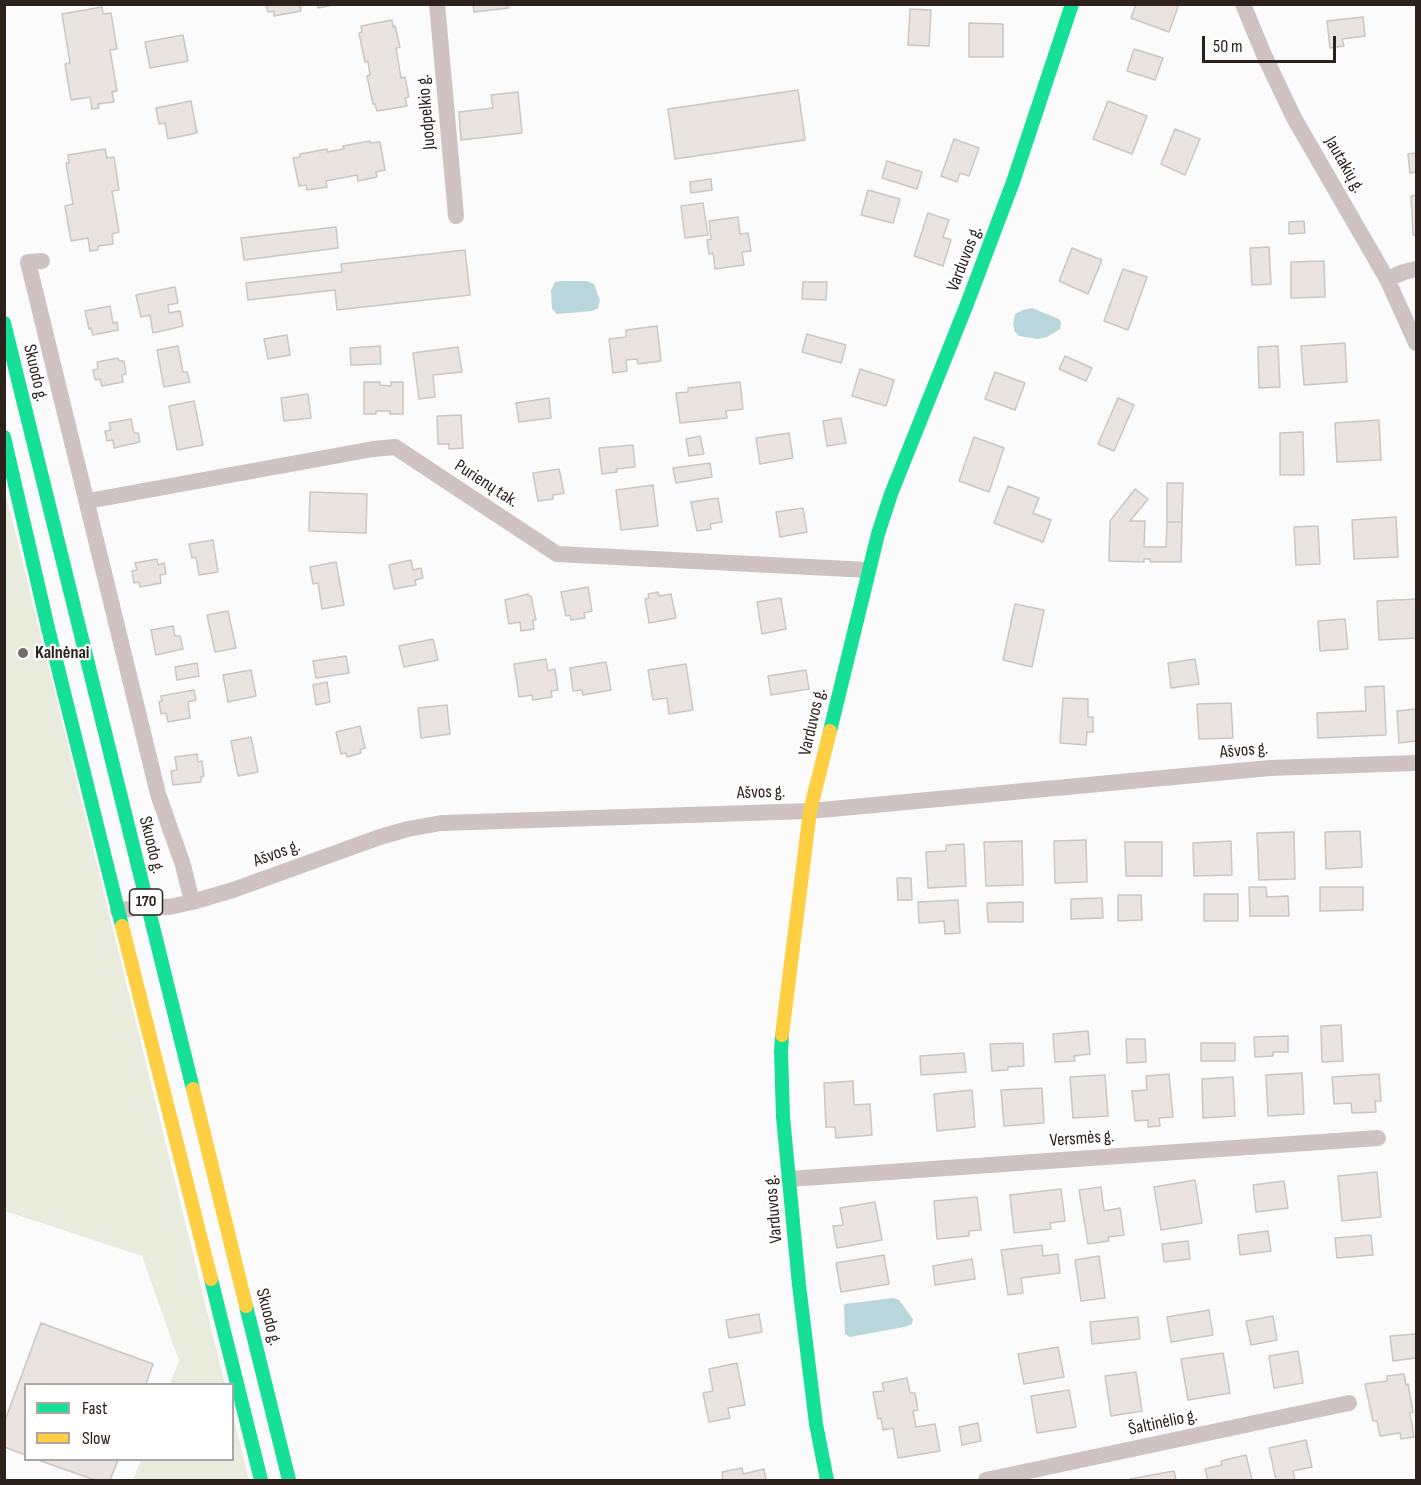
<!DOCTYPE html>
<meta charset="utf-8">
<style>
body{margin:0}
#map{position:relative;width:1421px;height:1485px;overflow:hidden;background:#fbfbfb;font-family:"Sofia Sans Condensed",sans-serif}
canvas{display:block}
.frame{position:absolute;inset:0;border:6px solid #2d211b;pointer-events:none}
.legend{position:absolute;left:24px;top:1383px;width:210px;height:78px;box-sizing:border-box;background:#fff;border:2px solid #aba6a4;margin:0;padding:8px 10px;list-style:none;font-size:18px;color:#2d211b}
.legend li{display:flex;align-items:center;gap:12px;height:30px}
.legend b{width:30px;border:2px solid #aba6a4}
.scale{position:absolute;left:1202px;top:36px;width:134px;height:27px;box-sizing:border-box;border:3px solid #2d211b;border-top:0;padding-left:8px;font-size:18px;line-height:21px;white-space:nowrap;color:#2d211b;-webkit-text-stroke:4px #fff;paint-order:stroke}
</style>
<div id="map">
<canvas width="1421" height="1485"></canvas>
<div class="frame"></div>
<ul class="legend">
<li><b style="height:8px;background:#16e098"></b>Fast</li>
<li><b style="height:8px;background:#ffcf43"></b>Slow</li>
</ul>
<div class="scale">50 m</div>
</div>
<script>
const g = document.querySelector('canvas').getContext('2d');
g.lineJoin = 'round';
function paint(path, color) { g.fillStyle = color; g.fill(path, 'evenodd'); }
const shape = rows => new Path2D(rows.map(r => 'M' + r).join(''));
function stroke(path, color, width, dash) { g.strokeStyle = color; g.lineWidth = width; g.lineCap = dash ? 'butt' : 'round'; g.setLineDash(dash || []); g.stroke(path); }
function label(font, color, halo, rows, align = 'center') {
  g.font = font + ' "Sofia Sans Condensed",sans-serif'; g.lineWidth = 4.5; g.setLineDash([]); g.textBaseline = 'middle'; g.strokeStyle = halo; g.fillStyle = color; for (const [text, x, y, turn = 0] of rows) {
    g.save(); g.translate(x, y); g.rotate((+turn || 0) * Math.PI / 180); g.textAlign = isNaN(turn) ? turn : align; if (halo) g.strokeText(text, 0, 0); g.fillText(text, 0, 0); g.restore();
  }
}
paint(shape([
 [4,487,225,1384,170,1384,179,1361,142,1256,5,1211],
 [233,1415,249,1480,133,1480,141,1460,232,1460]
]), '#e9ebdc');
paint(shape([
 [561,281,587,281,594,284,600,300,598,308,592,311,557,314,552,309,551,290,555,282],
 [1032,308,1059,319,1061,323,1060,329,1047,337,1038,339,1019,336,1015,332,1013,324,1015,314,1023,310],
 [893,1298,899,1300,913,1319,912,1324,904,1327,850,1337,845,1334,844,1307,845,1304]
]), '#b9d7db');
const building = shape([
 [266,4,307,4,300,6,301,11,274,16,274,11,268,12,266,4],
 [318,4,338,4,318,8,318,4],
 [473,4,508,4,508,8,474,12,473,4],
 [1136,4,1179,4,1169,32,1131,18,1136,4],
 [102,7,103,14,111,13,117,49,110,50,117,91,112,92,114,102,98,104,99,108,92,109,90,97,71,100,65,64,70,63,62,14,102,7],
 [910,9,931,10,929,46,908,45,910,9],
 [1363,17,1365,36,1342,39,1344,46,1330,48,1327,21,1363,17],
 [392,20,393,27,395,26,400,47,396,48,401,78,405,77,409,97,405,98,407,106,377,111,375,104,373,104,367,76,370,75,368,61,365,62,359,33,362,32,361,26,392,20],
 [969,23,1003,24,1003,57,969,57,969,23],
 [183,35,188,61,150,68,145,42,183,35],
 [1134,49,1163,58,1155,80,1127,71,1134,49],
 [798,90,805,140,675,159,668,109,798,90],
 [518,92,522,133,461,140,459,112,493,108,491,95,518,92],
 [191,101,197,133,168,139,165,123,159,124,156,108,191,101],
 [1108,101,1147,116,1132,154,1093,139,1108,101],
 [1175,129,1200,139,1185,175,1161,164,1175,129],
 [954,139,979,148,969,176,960,173,957,182,941,176,954,139],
 [370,141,370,143,380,142,385,170,376,172,377,177,358,181,357,175,326,181,327,187,307,190,306,185,299,186,293,158,300,157,300,154,327,149,327,152,344,149,343,146,370,141],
 [105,149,107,158,114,157,119,190,112,191,119,232,112,234,113,244,98,246,98,250,90,251,88,238,71,241,65,206,73,204,66,163,69,163,68,155,105,149],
 [1416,153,1416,172,1410,173,1408,154,1416,153],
 [887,161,922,172,917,189,882,178,887,161],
 [711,179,712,190,691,193,690,182,711,179],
 [868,190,900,199,893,223,861,215,868,190],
 [1416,195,1416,235,1413,235,1411,196,1416,195],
 [703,203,708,235,685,238,681,206,703,203],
 [928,213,949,220,943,237,951,240,943,266,914,256,928,213],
 [738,217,740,234,748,233,751,251,742,252,744,265,715,269,713,253,709,254,707,240,711,239,709,221,738,217],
 [1304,221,1305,233,1289,234,1289,222,1304,221],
 [336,227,338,248,244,260,241,238,336,227],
 [1269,247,1271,284,1252,285,1250,248,1269,247],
 [1072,248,1102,260,1088,294,1059,281,1072,248],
 [465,250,470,295,337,310,335,290,248,300,246,283,342,272,341,264,465,250],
 [1324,261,1325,297,1291,298,1291,262,1324,261],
 [1123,269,1147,277,1128,330,1104,321,1123,269],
 [803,282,827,282,826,300,802,299,803,282],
 [175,287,178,303,168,305,169,313,180,311,183,326,153,333,150,315,141,317,136,295,175,287],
 [110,306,113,323,117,322,118,330,93,335,91,328,89,329,85,311,110,306],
 [657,326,661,361,638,364,637,359,626,360,627,371,613,373,609,339,626,337,626,330,657,326],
 [807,334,846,345,841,363,802,352,807,334],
 [287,335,290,355,268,359,264,339,287,335],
 [1345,343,1347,382,1304,385,1301,346,1345,343],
 [178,346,183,372,187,372,190,382,164,387,157,350,178,346],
 [380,346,381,364,351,365,350,348,380,346],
 [1278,346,1280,387,1259,388,1258,347,1278,346],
 [458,347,462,372,433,375,435,397,419,399,413,353,458,347],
 [1065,356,1092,368,1086,381,1059,369,1065,356],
 [118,358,119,361,124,361,126,374,122,375,123,382,102,386,100,379,95,380,93,370,98,369,97,362,118,358],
 [860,369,894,380,886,406,852,396,860,369],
 [995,372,1025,383,1015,410,985,399,995,372],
 [364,382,380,382,380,385,391,386,391,382,403,382,403,414,390,414,390,411,376,411,376,414,364,414,364,382],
 [740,382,743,409,726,411,727,418,680,423,676,393,688,392,688,388,740,382],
 [308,394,311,418,284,421,281,398,308,394],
 [549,398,551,418,519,422,516,403,549,398],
 [1118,398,1134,405,1114,451,1098,444,1118,398],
 [194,401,203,445,177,450,169,406,194,401],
 [461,415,463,448,449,449,449,444,438,444,437,416,461,415],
 [841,418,846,443,827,446,823,421,841,418],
 [131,419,134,433,138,433,140,442,114,448,113,440,107,441,105,431,111,430,109,423,131,419],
 [1379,420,1381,460,1337,462,1335,423,1379,420],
 [1303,432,1304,475,1280,475,1280,433,1303,432],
 [789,433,793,458,760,464,756,438,789,433],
 [700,436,704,454,689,456,686,439,700,436],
 [974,437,1004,448,989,492,959,481,974,437],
 [633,445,635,467,616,469,617,472,602,474,599,448,633,445],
 [710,463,712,477,676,483,673,468,710,463],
 [559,469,564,493,553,495,553,499,538,501,533,473,559,469],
 [1167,483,1183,483,1182,522,1167,522,1167,483],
 [653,485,658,526,621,530,616,490,653,485],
 [1008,486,1039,498,1033,513,1051,520,1043,542,994,523,1008,486],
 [1135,489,1148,499,1130,521,1145,521,1144,547,1166,547,1167,522,1182,522,1181,562,1150,562,1150,559,1144,559,1144,562,1109,561,1110,521,1135,489],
 [310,492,367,494,366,533,309,531,310,492],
 [718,498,722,522,710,524,711,529,697,531,691,502,718,498],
 [803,508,807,532,780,537,776,512,803,508],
 [1396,517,1398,557,1354,559,1352,520,1396,517],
 [1318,526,1320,564,1296,565,1294,527,1318,526],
 [213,540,218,572,199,575,196,557,192,558,189,544,213,540],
 [157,559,158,565,164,563,166,574,160,575,161,583,140,587,139,582,134,583,132,571,137,570,135,563,157,559],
 [411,560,413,570,421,568,423,578,415,580,416,585,394,589,389,565,411,560],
 [336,562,344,605,322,609,318,583,313,584,310,567,336,562],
 [588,587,592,611,584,613,585,618,571,620,570,615,566,616,561,592,588,587],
 [658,592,659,596,671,594,676,618,649,623,645,599,649,598,648,594,658,592],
 [528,594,528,596,531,596,536,620,533,620,534,629,521,631,520,622,509,624,505,600,528,594],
 [781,598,786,629,762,634,757,602,781,598],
 [1416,599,1416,638,1379,640,1377,601,1416,599],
 [1015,604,1044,610,1032,667,1003,660,1015,604],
 [228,611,236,648,215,652,207,615,228,611],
 [1345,619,1348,649,1320,651,1318,621,1345,619],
 [173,626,175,636,180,636,183,649,156,655,151,630,173,626],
 [433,639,438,660,404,667,399,646,433,639],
 [346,656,349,673,316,678,313,661,346,656],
 [546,659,548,671,555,669,558,690,551,691,552,697,533,700,532,695,519,697,514,664,546,659],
 [1195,659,1199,684,1171,688,1168,663,1195,659],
 [606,662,611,690,583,695,582,690,573,691,570,668,606,662],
 [197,663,199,676,177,680,175,667,197,663],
 [686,664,693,710,669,714,667,698,653,700,648,670,686,664],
 [251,670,256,696,228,702,223,675,251,670],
 [806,670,809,689,771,695,768,676,806,670],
 [327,682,330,702,316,705,313,685,327,682],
 [1384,686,1386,735,1318,738,1317,713,1366,711,1365,687,1384,686],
 [194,690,196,700,188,702,190,718,168,722,166,713,161,714,159,702,162,701,161,696,194,690],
 [1063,698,1088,699,1088,717,1093,717,1093,732,1087,732,1086,745,1060,743,1063,698],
 [1231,703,1233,738,1199,739,1197,704,1231,703],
 [447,705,450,734,421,738,418,708,447,705],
 [1416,709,1416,741,1399,743,1397,711,1416,709],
 [360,726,365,748,360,750,361,753,347,757,346,753,341,754,336,732,360,726],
 [251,737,258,772,238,776,231,741,251,737],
 [197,754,198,762,202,761,204,776,201,777,201,782,173,785,171,771,177,770,175,757,197,754],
 [1360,831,1362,867,1326,869,1325,832,1360,831],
 [1294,832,1295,879,1259,880,1257,833,1294,832],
 [1086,840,1087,882,1055,883,1054,841,1086,840],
 [1022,841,1023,885,986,886,984,842,1022,841],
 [1231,841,1232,875,1194,876,1193,843,1231,841],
 [1125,842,1162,842,1162,876,1126,876,1125,842],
 [964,844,966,886,928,888,926,852,946,851,946,845,964,844],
 [897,878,911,878,912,900,898,900,897,878],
 [1249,887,1266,887,1267,897,1288,896,1289,916,1250,916,1249,887],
 [1320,887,1363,887,1363,910,1320,911,1320,887],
 [1204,894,1238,894,1238,921,1204,921,1204,894],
 [1118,895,1141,895,1142,920,1118,921,1118,895],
 [1102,898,1103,918,1071,919,1071,899,1102,898],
 [958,900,960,933,945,934,944,921,919,923,918,902,958,900],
 [1023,902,1023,922,988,922,987,903,1023,902],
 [1341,1025,1343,1061,1322,1062,1321,1026,1341,1025],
 [1088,1031,1090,1054,1074,1056,1075,1061,1055,1062,1053,1034,1088,1031],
 [1288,1036,1288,1052,1273,1052,1273,1056,1255,1057,1254,1037,1288,1036],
 [1126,1039,1145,1039,1146,1062,1127,1063,1126,1039],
 [1023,1043,1024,1066,1008,1067,1008,1070,992,1071,990,1044,1023,1043],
 [1201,1043,1235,1043,1235,1061,1201,1061,1201,1043],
 [964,1053,966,1072,921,1075,920,1056,964,1053],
 [1302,1073,1304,1114,1268,1116,1266,1075,1302,1073],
 [1169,1074,1173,1117,1159,1118,1160,1126,1148,1127,1148,1120,1135,1121,1132,1091,1147,1090,1146,1076,1169,1074],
 [1379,1074,1381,1101,1375,1101,1376,1112,1352,1113,1351,1103,1334,1104,1332,1077,1379,1074],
 [1105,1075,1108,1116,1073,1118,1070,1077,1105,1075],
 [1233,1077,1235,1116,1203,1118,1202,1079,1233,1077],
 [853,1081,854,1105,870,1104,872,1135,836,1138,835,1127,826,1127,824,1083,853,1081],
 [1042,1088,1044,1123,1004,1126,1001,1090,1042,1088],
 [972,1090,975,1127,937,1131,934,1094,972,1090],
 [1377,1172,1381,1217,1342,1221,1338,1176,1377,1172],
 [1195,1180,1202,1223,1161,1230,1154,1187,1195,1180],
 [1284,1181,1288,1208,1256,1212,1253,1185,1284,1181],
 [1101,1187,1104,1211,1120,1208,1124,1235,1108,1237,1109,1241,1088,1244,1079,1190,1101,1187],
 [1061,1189,1065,1221,1050,1223,1051,1229,1014,1233,1010,1195,1061,1189],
 [977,1197,981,1230,969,1231,969,1236,937,1239,934,1201,977,1197],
 [875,1202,882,1240,837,1248,833,1226,843,1225,840,1208,875,1202],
 [1268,1231,1271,1251,1240,1255,1238,1235,1268,1231],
 [1371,1235,1373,1255,1337,1258,1335,1238,1371,1235],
 [1188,1241,1190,1259,1164,1262,1162,1244,1188,1241],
 [1042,1245,1043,1256,1058,1254,1060,1273,1021,1278,1023,1293,1008,1295,1001,1250,1042,1245],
 [884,1255,889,1284,841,1292,836,1263,884,1255],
 [1099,1256,1105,1298,1081,1301,1075,1260,1099,1256],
 [972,1259,975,1279,935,1285,933,1266,972,1259],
 [1209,1310,1213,1335,1171,1342,1167,1317,1209,1310],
 [759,1314,762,1332,729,1338,726,1320,759,1314],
 [1273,1316,1277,1340,1251,1345,1246,1321,1273,1316],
 [1138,1317,1140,1339,1092,1344,1090,1322,1138,1317],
 [41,1323,153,1364,146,1384,26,1384,26,1455,4,1447,4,1423,41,1323],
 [1416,1334,1416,1358,1393,1361,1390,1336,1416,1334],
 [1058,1347,1064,1377,1024,1384,1018,1354,1058,1347],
 [1298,1351,1303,1383,1274,1388,1269,1356,1298,1351],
 [1223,1353,1230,1393,1188,1400,1181,1359,1223,1353],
 [737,1363,745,1405,728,1408,730,1418,709,1422,703,1393,713,1391,709,1369,737,1363],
 [1136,1372,1142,1411,1111,1416,1105,1376,1136,1372],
 [1404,1374,1406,1385,1408,1384,1413,1412,1410,1413,1414,1437,1401,1439,1400,1433,1380,1436,1377,1421,1373,1421,1365,1384,1387,1381,1387,1376,1404,1374],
 [907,1378,910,1393,915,1393,918,1410,913,1411,916,1427,935,1424,940,1451,898,1458,893,1428,883,1430,881,1418,878,1419,873,1392,884,1391,882,1383,907,1378],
 [1069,1390,1076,1427,1037,1433,1031,1396,1069,1390],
 [978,1423,981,1441,962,1445,959,1427,978,1423],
 [1306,1440,1312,1467,1293,1471,1295,1480,1276,1480,1269,1448,1306,1440],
 [1246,1455,1252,1480,1208,1480,1205,1469,1222,1465,1221,1461,1246,1455],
 [38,1460,118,1460,110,1480,95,1480,38,1460],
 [742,1468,743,1474,764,1469,766,1480,723,1480,722,1472,742,1468],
 [1174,1471,1176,1480,1130,1480,1130,1479,1174,1471]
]);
paint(building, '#eae4e1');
stroke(building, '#ccc6c3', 1.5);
stroke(shape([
 [437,4,456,216],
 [1243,4,1264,55,1294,118,1387,279,1416,343],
 [42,261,28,262,158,794,183,865,192,902],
 [1387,279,1404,272,1416,269],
 [88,501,373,449,395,447,557,554,868,570],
 [118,911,147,906,169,907,192,902,233,890,380,837,408,829,441,823,810,811,1270,768,1416,763],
 [789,1179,1378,1138],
 [986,1480,1349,1403]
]), '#cec2c3', 16);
stroke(shape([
 [4,323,193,1089],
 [4,437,48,628,122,926],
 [830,731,878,534,891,494,967,304,1013,182,1072,4],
 [782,1035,781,1052,783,1117,799,1285,816,1424,827,1480],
 [211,1279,261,1480],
 [246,1306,289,1480]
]), '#16e098', 14);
stroke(shape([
 [122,926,211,1279],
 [782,1035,810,811,830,731],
 [193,1089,246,1306]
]), '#ffcf43', 14);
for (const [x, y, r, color] of [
 [23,653,6,"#756d69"]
]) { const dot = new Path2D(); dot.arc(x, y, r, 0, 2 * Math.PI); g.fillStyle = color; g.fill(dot); stroke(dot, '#fff', 2); }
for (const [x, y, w] of [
 [146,902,33]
]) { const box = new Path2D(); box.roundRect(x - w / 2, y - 13, w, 26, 4.5); g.fillStyle = '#fff'; g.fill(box); stroke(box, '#2d211b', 1.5); }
label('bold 16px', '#2d211b', null, [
 ["170",146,902]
]);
label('18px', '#2d211b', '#fff', [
 ["Juodpelkio g.",427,112,-95],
 ["Jautakių g.",1344,165,60],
 ["Varduvos g.",965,259,-69],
 ["Skuodo g.",35,373,77],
 ["Purienų tak.",486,484,33],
 ["Varduvos g.",813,722,-77],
 ["Ašvos g.",1244,751,-5],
 ["Ašvos g.",761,793,-2],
 ["Skuodo g.",151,845,76],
 ["Ašvos g.",277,854,-20],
 ["Versmės g.",1082,1139,-4],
 ["Varduvos g.",774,1209,-95],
 ["Skuodo g.",268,1317,76],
 ["Šaltinėlio g.",1163,1423,-12]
]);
label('bold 18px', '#2d211b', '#fff', [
 ["Kalnėnai",35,653]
], 'left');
</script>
